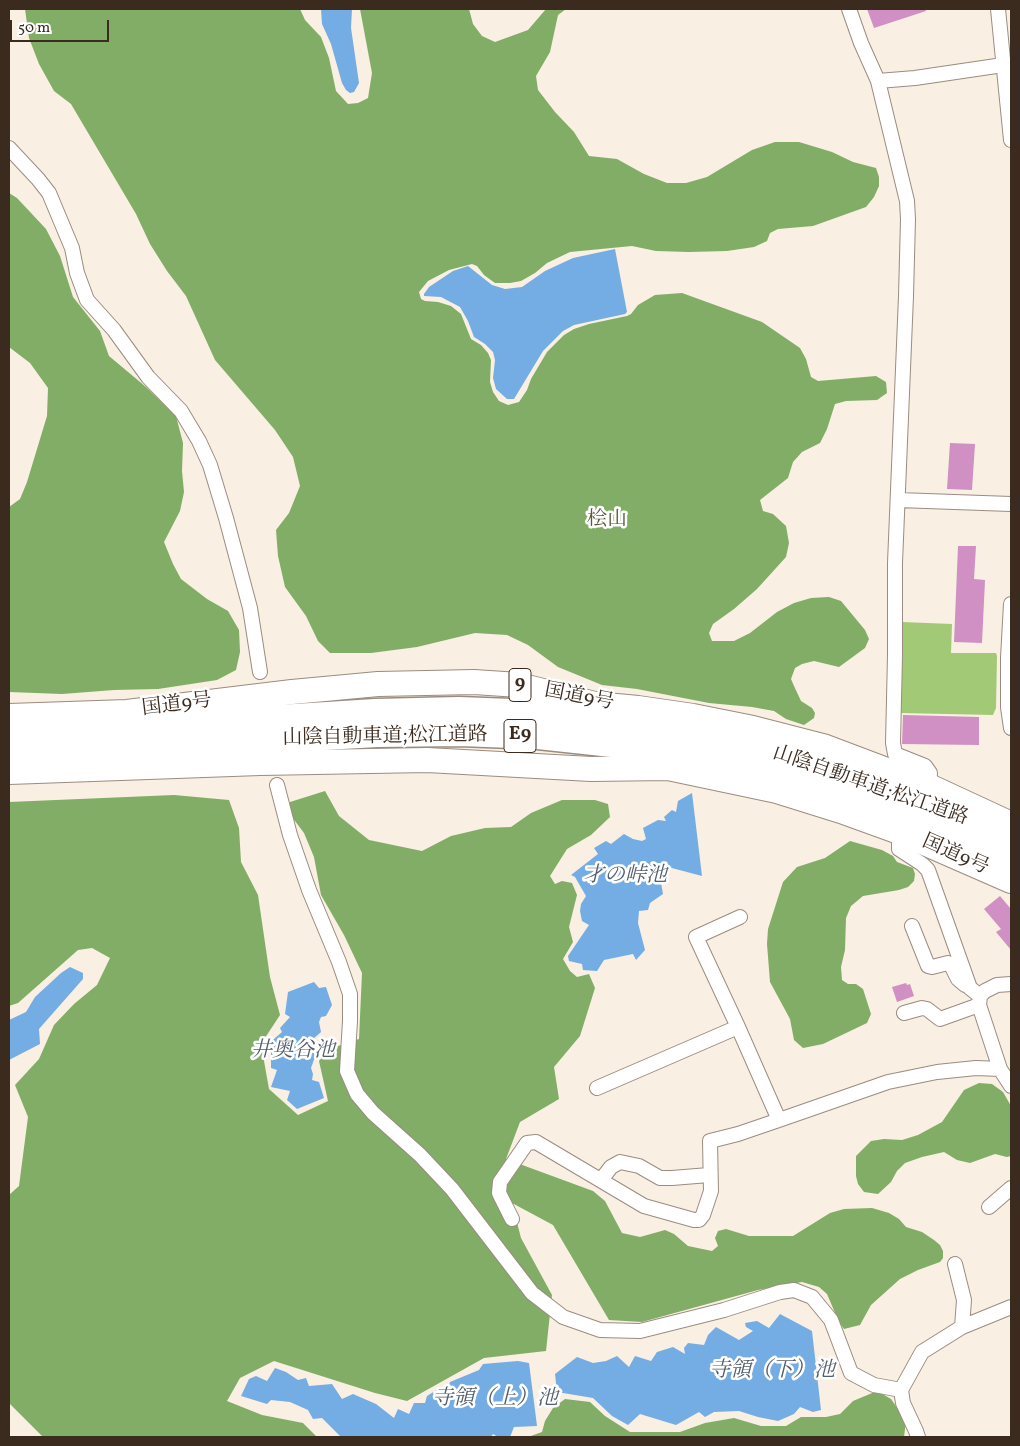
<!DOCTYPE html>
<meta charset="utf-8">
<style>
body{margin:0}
#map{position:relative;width:1020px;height:1446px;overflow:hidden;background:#f9efe2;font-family:Vollkorn,serif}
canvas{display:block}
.frame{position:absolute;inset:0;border:10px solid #3b2a1e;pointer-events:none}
.scale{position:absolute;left:10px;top:20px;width:99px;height:22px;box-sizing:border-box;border:2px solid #3b2a1e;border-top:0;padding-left:6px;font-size:15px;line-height:18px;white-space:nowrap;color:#3b2a1e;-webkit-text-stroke:4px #fff;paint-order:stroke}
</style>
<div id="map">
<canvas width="1020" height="1446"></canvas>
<div class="frame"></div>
<div class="scale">50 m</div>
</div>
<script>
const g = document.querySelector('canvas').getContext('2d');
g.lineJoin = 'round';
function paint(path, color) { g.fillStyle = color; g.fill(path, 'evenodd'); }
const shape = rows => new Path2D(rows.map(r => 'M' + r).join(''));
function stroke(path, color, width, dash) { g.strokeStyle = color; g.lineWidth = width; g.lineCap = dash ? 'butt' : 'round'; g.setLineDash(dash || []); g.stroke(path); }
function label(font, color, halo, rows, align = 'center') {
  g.font = font + ' Vollkorn,"Noto Serif JP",serif'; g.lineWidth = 5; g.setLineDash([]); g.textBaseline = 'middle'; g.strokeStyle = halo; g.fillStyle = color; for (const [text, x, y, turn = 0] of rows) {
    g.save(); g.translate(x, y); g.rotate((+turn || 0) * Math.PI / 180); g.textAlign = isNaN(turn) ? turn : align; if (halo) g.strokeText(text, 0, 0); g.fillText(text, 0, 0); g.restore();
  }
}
paint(shape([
 [902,622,952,624,951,653,996,653,997,656,996,708,993,715,900,713,899,668,903,659,900,623]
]), '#a2c975');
paint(shape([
 [25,9,300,9,305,20,321,37,329,58,336,91,348,104,358,103,368,98,372,73,360,9,469,9,473,24,482,36,495,42,528,30,546,9,566,9,558,15,550,52,536,76,538,90,555,112,574,132,589,156,617,159,644,174,667,183,686,183,707,177,752,150,775,142,799,142,832,152,853,162,876,168,879,177,879,186,874,197,866,207,813,226,778,229,770,233,767,241,754,247,727,251,689,252,656,251,632,246,570,252,547,263,535,273,521,281,510,283,495,283,484,275,477,266,472,264,449,270,428,281,419,292,421,299,425,301,438,302,451,306,461,314,471,339,481,345,488,353,491,360,490,382,493,392,499,401,508,405,519,402,527,390,531,379,547,352,564,335,574,329,589,324,627,316,631,314,638,305,655,295,682,293,762,322,800,348,806,359,811,377,818,381,876,376,886,382,887,393,877,400,846,401,835,404,827,429,820,443,802,452,793,462,788,478,760,500,763,511,773,514,786,526,789,543,786,557,757,589,734,609,713,624,709,633,712,641,734,641,750,633,777,612,794,603,811,598,829,597,841,601,865,630,869,639,865,648,839,667,814,661,802,664,795,668,791,679,794,686,801,701,812,708,815,713,814,718,804,725,786,719,774,711,752,707,709,703,637,689,602,685,558,667,528,645,507,635,475,633,417,647,371,653,330,653,318,641,306,616,285,587,278,556,276,530,289,513,300,486,293,457,275,430,215,360,186,296,167,271,150,244,136,214,71,104,54,91,39,64,29,38],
 [9,193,17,198,46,229,60,256,73,297,100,331,109,356,146,387,176,416,183,443,182,471,184,492,180,511,164,542,173,564,181,579,207,599,228,611,239,630,240,652,236,670,217,680,158,689,114,690,62,694,9,692,9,507,20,499,27,482,47,416,48,388,30,363,9,347],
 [325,791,339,816,369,840,422,851,451,836,485,828,511,827,531,813,562,800,595,800,608,804,610,817,591,835,567,849,550,876,555,884,562,881,572,883,577,895,569,927,573,942,563,959,570,971,577,977,589,974,595,988,580,1036,554,1067,559,1099,520,1122,506,1159,593,1191,605,1201,622,1233,640,1237,665,1230,674,1234,688,1246,712,1251,718,1246,715,1238,718,1231,726,1229,749,1236,793,1236,830,1213,844,1209,872,1208,889,1213,899,1219,906,1227,922,1232,934,1240,940,1245,943,1251,943,1258,940,1262,918,1270,900,1279,871,1305,860,1325,844,1329,839,1322,827,1294,819,1287,802,1282,758,1290,642,1322,609,1320,553,1225,512,1203,521,1238,552,1295,546,1351,484,1358,407,1401,375,1393,274,1361,240,1378,227,1401,262,1415,303,1423,317,1437,43,1437,10,1404,9,1394,9,1195,19,1186,28,1117,15,1085,39,1059,54,1025,74,1004,97,985,110,958,92,948,78,950,18,1003,9,1006,9,802,174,795,229,800,239,828,241,862,258,895,270,977,280,1015,261,1044,269,1089,298,1115,328,1101,319,1061,329,1049,359,1039,362,973,344,935,321,895,314,857,304,833,289,813,290,802],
 [850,841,882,850,893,856,897,862,913,868,915,874,914,881,908,887,899,890,863,896,851,906,846,918,845,950,841,967,842,980,848,984,856,984,863,989,871,1014,867,1023,823,1044,803,1048,794,1040,790,1019,770,982,767,944,768,929,783,882,797,867,825,858],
 [979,1083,992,1084,1003,1092,1011,1106,1011,1156,1007,1157,995,1154,970,1163,957,1160,944,1152,922,1157,905,1163,897,1171,891,1182,878,1194,864,1192,858,1184,856,1176,856,1156,871,1141,884,1139,902,1140,918,1135,942,1122,964,1090],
 [877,1391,891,1399,906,1421,904,1437,528,1437,542,1432,545,1421,553,1408,565,1399,590,1402,605,1416,630,1432,680,1432,705,1423,734,1418,761,1426,786,1426,801,1417,826,1417,840,1414,853,1401]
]), '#81ad66');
paint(shape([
 [321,9,352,9,351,28,359,83,354,92,350,93,346,90,342,83,331,44,322,24],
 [615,249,627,312,625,314,574,325,563,331,543,351,514,399,507,399,496,389,493,378,495,360,493,352,485,344,474,337,468,321,460,307,441,297,424,296,424,294,429,287,453,271,468,266,492,285,505,289,522,287,545,271,573,258],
 [692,793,702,876,668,867,666,874,660,877,663,894,650,903,648,910,639,911,638,923,645,950,636,960,633,954,604,960,597,971,583,970,582,964,569,961,568,956,589,925,582,921,580,911,581,904,586,896,575,877,571,875,598,854,594,848,606,841,611,844,624,834,633,839,642,841,646,839,643,828,658,820,666,821,664,817,672,810,676,812,678,801],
 [70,967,83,973,83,979,39,1029,40,1044,9,1060,9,1020,26,1012,35,997,61,973],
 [314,982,319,988,326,987,332,1005,326,1016,321,1017,319,1022,321,1032,312,1040,316,1054,311,1068,313,1074,312,1080,319,1082,324,1098,297,1109,287,1100,290,1091,271,1087,277,1070,271,1068,271,1051,266,1046,282,1032,280,1028,290,1017,285,1014,288,992],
 [780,1314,812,1331,821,1410,813,1412,800,1407,794,1414,778,1421,758,1417,739,1411,714,1412,705,1417,699,1412,676,1425,640,1414,628,1425,612,1416,593,1398,557,1392,555,1374,577,1357,593,1363,606,1361,617,1356,629,1367,635,1356,651,1361,657,1352,673,1347,685,1354,684,1348,688,1343,704,1345,708,1335,716,1327,739,1340,753,1331,746,1327,745,1323,757,1321,769,1328],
 [518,1361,529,1363,537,1426,514,1427,510,1437,498,1437,493,1434,491,1437,341,1437,322,1418,313,1419,308,1410,290,1402,271,1400,267,1404,241,1396,249,1379,256,1376,267,1381,275,1368,286,1372,298,1380,306,1378,309,1386,332,1384,342,1399,353,1394,376,1404,394,1418,398,1409,409,1414,414,1403,425,1403,427,1396,438,1389,448,1390,450,1382,479,1370,483,1364]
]), '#74ace4');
paint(shape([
 [867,9,925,9,926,11,874,28],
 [950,443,975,444,972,490,947,489],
 [958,546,976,546,974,579,985,580,982,643,954,642],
 [903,715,979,717,979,745,902,744],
 [1000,896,1011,909,1011,950,996,932,1001,929,984,909],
 [906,983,907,985,910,984,914,996,897,1002,892,987]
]), '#d090c3');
const minor = shape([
 [849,9,861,43,878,81,907,201,908,219,906,296,895,563,895,655,893,743,895,754,925,766,930,773,929,786],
 [998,9,1011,140],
 [878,81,915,78,1003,65],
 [9,148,38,179,49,193,72,248,77,273,87,300,114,330,148,377,181,411,199,441,210,465,226,518,250,608,260,672],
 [898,500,1011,504],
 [1011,604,1008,658,1008,707,1011,728],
 [277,785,290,835,309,890,339,962,350,994,350,1021,347,1071,357,1094,373,1113,420,1155,452,1189,532,1293,563,1317,600,1330,640,1331,724,1310,780,1292,794,1290,812,1297,831,1320,851,1373,874,1385,901,1390,922,1352,962,1327,1011,1307],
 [899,832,899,849,922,864,928,870,970,988,980,996],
 [912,926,928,966,932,967,948,963,951,965,958,979,965,985],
 [1011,984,997,985,985,991,980,996,979,1005,1000,1069,1011,1086],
 [904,1013,922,1008,927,1009,940,1019,979,1005],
 [597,1088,738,1027,696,937,740,917],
 [779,1120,888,1082,937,1072,976,1068,1000,1069],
 [601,1180,611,1167,620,1162,639,1166,660,1178,672,1178,709,1175],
 [989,1207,1011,1188],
 [512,1219,499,1193,500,1182,527,1143,536,1142,644,1206,694,1220,699,1220,703,1215,711,1191,710,1141,738,1134,779,1120,738,1027],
 [955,1264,964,1300,962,1327],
 [901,1390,903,1403,916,1431,918,1437]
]);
const trunk = shape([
 [9,716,127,712,292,692,378,684,474,682,519,685,595,704,638,708,693,716,753,728,823,746,929,786,1011,824],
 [9,772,260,763,427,760,591,769,668,768,777,791,841,811,899,832,1011,881]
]);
const motorway = shape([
 [9,735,375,712,459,710,538,713,613,721,688,733,764,750,839,772,907,795,1011,840],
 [9,755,377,734,460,733,538,736,612,744,686,755,763,770,834,791,900,814,963,840,1011,862]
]);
stroke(minor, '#9a8c80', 16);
stroke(trunk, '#9a8c80', 26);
stroke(motorway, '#9a8c80', 29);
stroke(minor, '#fff', 14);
stroke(trunk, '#fff', 24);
stroke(motorway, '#fff', 26);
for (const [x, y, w] of [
 [520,685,22],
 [520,736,32]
]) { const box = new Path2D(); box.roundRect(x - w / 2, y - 16.5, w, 33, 4); g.fillStyle = '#fff'; g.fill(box); stroke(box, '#3b2a1e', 1); }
label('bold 19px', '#3b2a1e', null, [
 ["9",520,685],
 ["E9",520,736]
]);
label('20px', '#5a5a38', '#fff', [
 ["桧山",607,521]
]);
label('20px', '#3b2a1e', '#fff', [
 ["国道9号",579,698,11],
 ["国道9号",177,706,-7],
 ["山陰自動車道;松江道路",385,738,-1],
 ["山陰自動車道;松江道路",870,787,19],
 ["国道9号",955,856,24]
]);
label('italic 21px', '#525e6d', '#fff', [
 ["才の峠池",625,877],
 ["井奥谷池",293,1052],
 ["寺領（下）池",772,1372],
 ["寺領（上）池",495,1400]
]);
</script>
